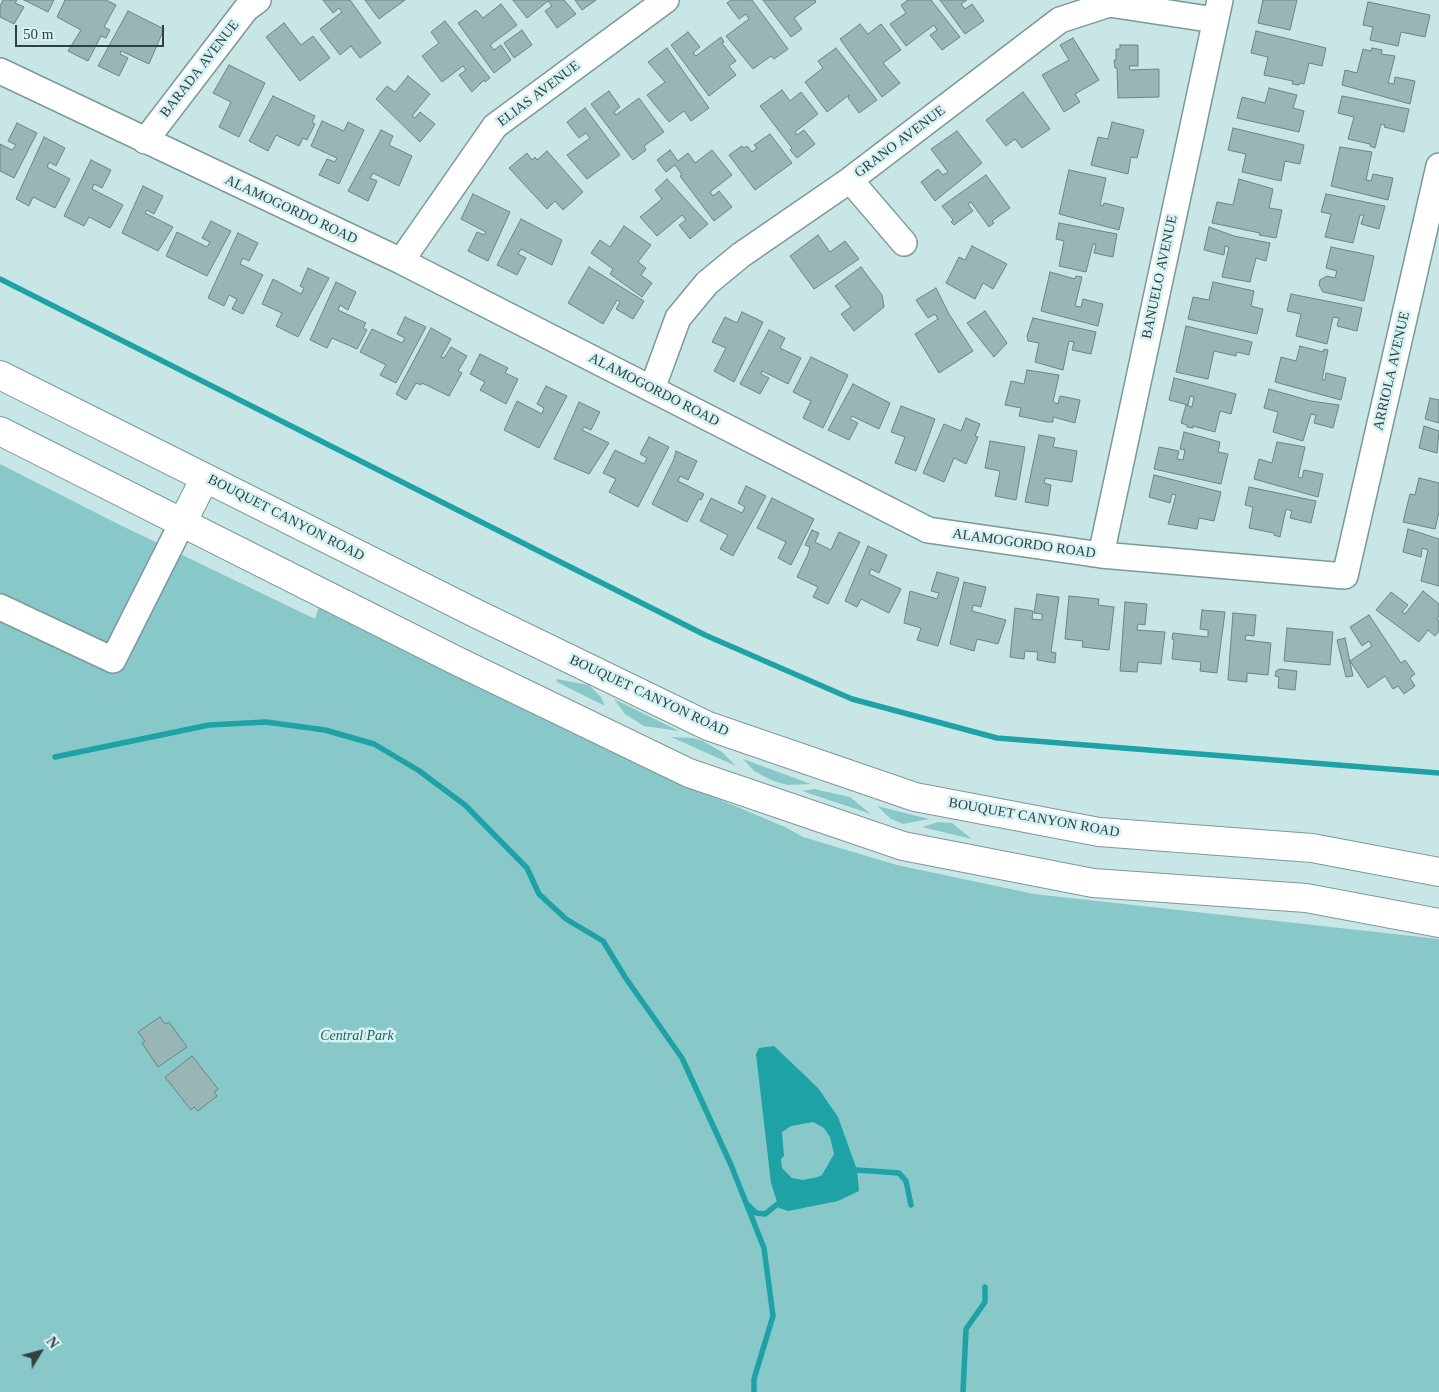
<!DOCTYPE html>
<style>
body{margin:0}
#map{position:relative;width:1439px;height:1392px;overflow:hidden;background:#c8e6e6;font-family:"Times New Roman",serif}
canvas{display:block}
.north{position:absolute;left:15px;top:1327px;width:50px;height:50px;-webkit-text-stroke:4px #d5f3f4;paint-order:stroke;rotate:53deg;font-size:14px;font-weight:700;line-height:20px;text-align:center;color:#344040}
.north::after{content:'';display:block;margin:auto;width:18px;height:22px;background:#344040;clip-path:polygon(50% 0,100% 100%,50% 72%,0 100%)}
.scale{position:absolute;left:15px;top:25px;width:149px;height:22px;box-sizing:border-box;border:2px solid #344040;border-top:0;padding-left:6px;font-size:15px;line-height:18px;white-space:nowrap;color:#344040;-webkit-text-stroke:4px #d5f3f4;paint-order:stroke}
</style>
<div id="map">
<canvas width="1439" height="1392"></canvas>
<div class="north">N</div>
<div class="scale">50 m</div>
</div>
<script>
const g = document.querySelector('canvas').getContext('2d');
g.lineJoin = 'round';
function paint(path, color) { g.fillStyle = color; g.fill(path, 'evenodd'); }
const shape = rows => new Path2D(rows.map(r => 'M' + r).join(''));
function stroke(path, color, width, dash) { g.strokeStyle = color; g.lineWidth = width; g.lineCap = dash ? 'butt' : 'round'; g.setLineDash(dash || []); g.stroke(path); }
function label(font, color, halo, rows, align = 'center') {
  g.font = font + ' "Times New Roman",serif'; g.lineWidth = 5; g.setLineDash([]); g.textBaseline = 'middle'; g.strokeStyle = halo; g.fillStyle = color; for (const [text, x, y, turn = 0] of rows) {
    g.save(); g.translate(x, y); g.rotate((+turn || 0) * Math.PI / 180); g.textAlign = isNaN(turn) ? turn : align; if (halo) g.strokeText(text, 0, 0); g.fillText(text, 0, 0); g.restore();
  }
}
paint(shape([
 [0,464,116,523,315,619,319,606,690,787,785,827,803,837,897,865,1034,894,1439,939,1439,1392,0,1392],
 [556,679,589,685,601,697,605,706,557,682],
 [614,699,679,731,644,726,625,714],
 [671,737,693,738,703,741,722,752,736,766],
 [743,759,811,784,787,785,771,780,754,771],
 [814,789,850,797,871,814,802,791],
 [877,806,929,819,903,824,891,819],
 [938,822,952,823,972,839,922,827]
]), '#88c8c9');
paint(shape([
 [774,1046,818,1088,838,1117,857,1170,859,1191,838,1201,788,1211,779,1208,771,1183,756,1054,759,1048],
 [813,1122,824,1128,830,1137,834,1154,822,1175,818,1177,803,1180,792,1178,782,1168,781,1159,784,1156,782,1132,791,1126]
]), '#1ea2a5');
stroke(shape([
 [0,279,705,635,852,699,997,738,1439,773],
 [55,757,209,725,266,722,325,730,374,744,418,770,465,805,527,868,539,894,566,919,603,941,625,977,682,1058,731,1165,764,1248,773,1316,754,1379,754,1392],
 [850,1173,857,1170,899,1173,906,1181,911,1205],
 [748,1205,756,1213,765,1214,783,1200],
 [963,1392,966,1329,985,1302,985,1287]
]), '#1ea2a5', 5.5);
const building = shape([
 [3,0,17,0,15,3,24,7,14,24,0,17,0,6,3,0],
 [24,0,54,0,48,12,24,0],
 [65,0,106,0,116,5,104,27,110,30,106,38,101,36,88,61,68,51,81,30,57,17,65,0],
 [323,0,350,0,381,43,360,58,351,46,340,55,320,29,342,12,339,8,333,13,323,0],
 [365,0,405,0,379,19,365,0],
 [513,0,564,0,576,14,557,28,545,11,552,6,548,1,527,18,513,0],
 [575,0,596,0,582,10,575,0],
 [731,0,752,0,788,49,774,59,771,56,753,69,726,36,749,19,746,14,739,19,727,3,731,0],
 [763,0,815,0,816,2,794,18,802,29,791,37,763,0],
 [908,0,931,0,960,37,942,50,930,35,937,30,934,25,906,46,890,24,906,13,901,5,908,0],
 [940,0,967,0,961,4,965,9,972,4,984,21,965,34,940,0],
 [1263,0,1297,0,1290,30,1258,23,1263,0],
 [1368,2,1430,15,1425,37,1401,32,1398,46,1370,40,1373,27,1363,25,1368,2],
 [501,4,517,25,490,45,494,50,501,45,511,60,494,73,458,23,476,10,483,18,501,4],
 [128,11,164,29,149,64,121,51,120,54,128,58,119,76,98,66,128,11],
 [445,21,490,78,485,82,484,80,472,92,459,75,466,70,463,66,442,82,422,56,439,43,431,32,445,21],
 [284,23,301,45,313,36,330,58,300,81,266,37,284,23],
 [860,24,868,34,881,24,901,50,883,63,900,83,882,97,840,39,860,24],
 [522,30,532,45,514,58,504,43,522,30],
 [1256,31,1326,48,1322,66,1309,63,1304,84,1300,83,1299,85,1292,84,1293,81,1264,75,1268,57,1251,53,1256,31],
 [688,32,700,47,693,53,696,56,721,37,724,42,722,43,736,61,729,66,736,75,709,96,671,45,688,32],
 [1073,38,1099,80,1075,94,1080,102,1064,112,1042,75,1069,60,1060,45,1073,38],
 [1120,45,1138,45,1138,66,1129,66,1130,70,1159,69,1159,97,1118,98,1117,68,1115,68,1114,60,1116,60,1116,49,1120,49,1120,45],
 [667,48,709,108,691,121,684,111,669,122,647,95,665,82,648,62,667,48],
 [836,48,877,100,859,113,848,98,849,95,827,112,805,82,823,68,818,61,836,48],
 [1372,48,1382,50,1381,54,1395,56,1388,83,1394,84,1395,77,1415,81,1410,104,1342,85,1345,70,1357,73,1363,49,1371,51,1372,48],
 [229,65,265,83,239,137,219,127,231,102,213,93,229,65],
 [408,76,430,94,412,116,415,118,420,112,435,124,420,142,376,99,387,86,395,92,408,76],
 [1269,88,1297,95,1293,108,1304,111,1299,132,1237,118,1242,97,1265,103,1269,88],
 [782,90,790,101,801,92,818,114,795,132,797,135,804,130,815,144,797,158,790,150,792,148,760,106,782,90],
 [609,91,620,107,614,112,616,115,639,98,664,132,644,146,646,150,633,160,591,104,609,91],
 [1023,92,1050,129,1022,148,1015,139,1006,146,986,120,1023,92],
 [273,96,315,116,312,122,315,124,307,140,303,138,299,146,276,135,268,151,249,141,273,96],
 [1342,96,1409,109,1404,132,1384,127,1385,125,1381,124,1375,148,1370,146,1370,144,1348,139,1354,117,1338,113,1342,96],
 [585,108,620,155,587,179,567,155,590,138,586,133,579,138,567,122,585,108],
 [322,121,344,131,348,122,364,130,339,184,319,175,327,159,335,162,337,158,311,146,322,121],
 [1112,122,1144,130,1137,158,1131,157,1128,174,1091,165,1098,137,1108,139,1112,122],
 [17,123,37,133,14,178,0,171,0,144,12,150,16,145,8,141,17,123],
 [1233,128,1304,145,1300,164,1285,161,1281,181,1242,172,1246,154,1228,150,1233,128],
 [381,130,393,136,389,145,412,156,399,186,373,173,370,178,377,181,368,201,348,191,381,130],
 [957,131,982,163,935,201,921,182,938,169,943,175,948,172,931,149,957,131],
 [770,134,792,163,755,190,729,155,742,146,744,148,747,146,752,152,757,148,754,145,770,134],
 [44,137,65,148,56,166,49,162,47,167,70,179,55,208,33,197,29,206,16,199,44,137],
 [1340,147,1372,152,1366,180,1371,181,1373,174,1393,178,1388,200,1331,186,1340,147],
 [670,150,678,161,688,153,695,163,712,150,732,175,710,192,713,196,719,191,732,207,714,221,680,176,682,175,675,165,666,172,657,160,670,150],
 [547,151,583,192,563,210,555,201,547,209,509,168,527,153,532,160,535,157,537,160,547,151],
 [91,160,111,170,102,188,94,184,92,189,123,205,110,228,89,217,84,226,64,216,91,160],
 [1069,170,1106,178,1100,205,1103,206,1104,203,1124,208,1119,230,1059,214,1069,170],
 [986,175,1010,208,992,221,994,223,989,227,971,202,968,204,973,211,954,225,951,222,953,220,942,206,986,175],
 [667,179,708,224,690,239,679,225,686,220,682,215,657,236,640,217,662,199,655,190,667,179],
 [1239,179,1273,189,1269,208,1282,210,1276,238,1259,235,1260,233,1212,223,1217,202,1233,205,1239,179],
 [143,186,163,196,154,214,147,210,145,213,173,227,158,251,122,233,143,186],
 [473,194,510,212,488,261,468,251,477,232,484,235,486,232,461,219,473,194],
 [1326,194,1385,206,1379,229,1361,224,1364,215,1360,215,1353,243,1325,237,1331,214,1321,212,1326,194],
 [521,219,562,240,552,265,521,249,518,254,526,258,517,275,497,265,521,219],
 [211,221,231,231,207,276,166,256,177,232,207,247,210,242,202,238,211,221],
 [1059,223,1117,234,1113,257,1094,253,1096,244,1093,244,1086,272,1059,266,1064,241,1056,239,1059,223],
 [624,226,651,245,638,262,646,268,641,275,652,283,642,297,610,274,613,269,591,253,600,240,610,247,624,226],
 [1209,227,1234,236,1270,243,1266,261,1256,258,1250,282,1222,277,1229,247,1225,246,1224,255,1204,250,1209,227],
 [238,233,258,243,249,261,243,258,240,264,263,275,243,314,232,309,237,299,229,295,224,306,208,298,238,233],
 [818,235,830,252,845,241,859,259,814,289,790,256,818,235],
 [972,246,1007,264,993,289,983,283,975,299,946,283,959,257,965,260,972,246],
 [1331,247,1374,256,1364,301,1323,292,1319,285,1320,280,1327,276,1335,278,1337,271,1326,268,1331,247],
 [589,267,644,301,633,319,616,309,620,302,617,300,603,324,568,303,589,267],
 [861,267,882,295,884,307,854,331,841,314,851,307,835,286,861,267],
 [308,268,329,278,298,337,276,326,282,313,262,304,273,279,301,294,304,288,300,286,308,268],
 [1050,272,1075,279,1076,276,1082,277,1075,306,1081,307,1083,299,1103,304,1098,326,1041,311,1050,272],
 [336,282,356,292,348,310,340,305,338,310,366,323,363,328,367,330,357,349,332,338,327,348,310,340,336,282],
 [1213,282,1254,291,1251,306,1263,309,1257,334,1188,319,1193,297,1209,300,1213,282],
 [936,288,949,314,973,351,939,373,915,334,938,319,935,314,928,318,916,300,936,288],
 [1291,294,1362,308,1357,331,1337,326,1339,318,1333,317,1327,344,1296,336,1301,314,1287,311,1291,294],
 [985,311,1007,343,994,357,967,323,985,311],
 [742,312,763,322,734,382,714,371,726,348,712,342,725,317,737,323,742,312],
 [405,317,426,327,396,383,380,375,386,365,360,352,372,329,402,343,405,338,397,334,405,317],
 [1033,318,1096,332,1091,354,1072,350,1074,342,1069,341,1063,370,1035,362,1039,343,1028,341,1027,336,1033,318],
 [1186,326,1252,342,1249,355,1237,352,1236,356,1214,351,1208,379,1176,372,1186,326],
 [431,328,451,339,441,357,444,358,451,347,467,356,458,371,462,373,449,396,422,383,421,385,416,383,406,400,396,394,431,328],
 [769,330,785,338,780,348,801,358,788,384,762,371,761,374,769,378,760,394,740,384,769,330],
 [1300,346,1323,352,1324,349,1328,350,1322,380,1325,380,1326,373,1346,378,1341,400,1275,382,1281,357,1296,361,1300,346],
 [480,354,508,368,505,373,518,379,506,404,480,390,485,382,470,374,480,354],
 [811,357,848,375,823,428,803,418,811,401,793,392,811,357],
 [1027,370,1059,375,1053,402,1058,404,1060,396,1080,400,1075,423,1053,417,1053,422,1047,422,1019,416,1021,408,1005,405,1011,381,1024,384,1027,370],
 [1174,378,1236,394,1231,414,1220,411,1215,432,1193,426,1193,428,1187,427,1187,425,1181,423,1186,405,1192,407,1194,397,1190,396,1188,405,1169,400,1174,378],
 [853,384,890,403,879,429,852,416,850,419,858,423,849,440,828,430,853,384],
 [546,386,567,396,539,448,504,430,517,401,542,414,544,408,537,404,546,386],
 [1269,389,1311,401,1339,405,1333,428,1314,423,1316,415,1311,414,1303,441,1273,432,1278,412,1264,408,1269,389],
 [1430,398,1439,400,1439,423,1425,419,1430,398],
 [579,402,600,412,591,430,584,427,582,430,609,443,589,474,554,459,579,402],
 [901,406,935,419,916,471,895,463,905,437,891,432,901,406],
 [966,418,980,424,975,436,978,437,966,464,954,458,944,482,923,473,944,424,961,431,966,418],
 [1424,426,1439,431,1437,453,1419,448,1424,426],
 [1184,432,1220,442,1218,452,1228,454,1221,484,1154,469,1159,447,1179,451,1177,459,1183,460,1185,450,1180,449,1184,432],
 [1039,435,1055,438,1053,447,1077,451,1072,482,1045,478,1044,483,1051,485,1048,506,1025,502,1039,435],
 [649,437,669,447,638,507,609,492,616,479,603,473,615,450,644,464,647,458,640,454,649,437],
 [990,441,1025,447,1016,500,995,496,1000,471,985,468,990,441],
 [1277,442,1305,447,1298,477,1302,478,1304,470,1323,474,1318,497,1254,479,1259,459,1272,463,1277,442],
 [676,451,697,461,688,480,680,476,678,481,704,494,701,500,699,499,687,522,652,504,674,459,676,451],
 [1154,475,1221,492,1214,521,1199,518,1197,529,1168,524,1176,495,1172,494,1170,503,1149,497,1154,475],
 [1419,478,1439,483,1439,512,1435,529,1403,522,1410,494,1415,495,1419,478],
 [746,486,766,496,733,556,720,549,728,535,700,521,711,498,742,513,745,507,738,503,746,486],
 [1249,487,1316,501,1311,523,1290,518,1292,511,1286,509,1280,537,1274,535,1274,533,1249,528,1253,507,1245,505,1249,487],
 [772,498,814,519,791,565,778,558,786,542,757,528,772,498],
 [1408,529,1439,539,1439,586,1421,581,1428,550,1422,548,1421,557,1403,552,1408,529],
 [812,530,819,533,815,542,831,550,839,532,860,542,828,604,813,597,818,587,797,577,808,554,810,547,805,545,812,530],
 [868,546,887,555,879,573,871,569,869,574,901,589,889,613,861,599,857,607,845,601,868,546],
 [937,572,959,578,938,646,917,640,921,628,904,623,910,591,937,599,939,593,931,591,937,572],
 [964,582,986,587,981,607,973,605,972,611,1006,620,998,644,977,639,974,651,950,644,964,582],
 [1423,591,1439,604,1439,616,1437,619,1439,621,1439,631,1435,636,1428,630,1419,642,1376,610,1391,592,1408,605,1402,612,1405,614,1423,591],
 [1037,594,1059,597,1051,652,1056,653,1055,663,1037,660,1038,652,1025,651,1024,659,1010,657,1015,608,1033,611,1032,619,1042,620,1042,614,1034,613,1037,594],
 [1069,596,1099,599,1098,605,1114,607,1109,650,1082,647,1083,641,1065,639,1069,596],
 [1125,602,1147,604,1145,625,1138,624,1137,630,1165,632,1161,664,1138,662,1137,672,1120,671,1125,602],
 [1202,610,1225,612,1217,673,1200,671,1201,662,1172,659,1174,640,1172,639,1173,633,1208,637,1208,630,1200,629,1202,610],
 [1233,613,1256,615,1254,636,1246,635,1245,640,1271,643,1268,675,1247,673,1247,682,1228,680,1233,613],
 [1369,615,1401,663,1405,660,1415,674,1410,678,1415,686,1404,694,1398,686,1393,689,1385,676,1368,688,1350,661,1372,646,1369,641,1362,646,1350,627,1369,615],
 [1287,628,1333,632,1330,665,1284,661,1287,628],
 [1345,638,1353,676,1346,677,1337,640,1345,638],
 [1280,669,1297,671,1295,690,1278,688,1279,677,1275,676,1276,671,1280,669],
 [160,1017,165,1024,169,1022,187,1047,158,1067,142,1043,145,1041,138,1032,160,1017],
 [192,1056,218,1089,214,1092,217,1096,198,1111,194,1107,191,1110,165,1077,192,1056]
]);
paint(building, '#98b6b6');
stroke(building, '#698585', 1);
const minor = shape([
 [0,71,401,261,928,530,1101,555,1345,576,1439,166],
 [145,141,246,9,258,0],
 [850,180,904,243],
 [401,261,495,126,666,0],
 [652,389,678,318,707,283,741,255,850,180,1060,20,1109,4,1215,20],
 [1101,555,1220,0],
 [0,607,113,660,182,523]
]);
const major = shape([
 [0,375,477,614,708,726,915,797,1099,832,1312,848,1439,872],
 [0,431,455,660,689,773,903,846,1093,883,1306,898,1439,923],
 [182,523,205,478]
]);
stroke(minor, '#7c999a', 28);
stroke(major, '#7c999a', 30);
stroke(minor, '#fff', 25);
stroke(major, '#fff', 28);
label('14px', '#344040', '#d5f3f4', [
 ["BARADA AVENUE",200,69,-52],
 ["ELIAS AVENUE",539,94,-37],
 ["GRANO AVENUE",900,142,-37],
 ["ALAMOGORDO ROAD",291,210,25],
 ["BANUELO AVENUE",1160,277,-78],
 ["ARRIOLA AVENUE",1392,371,-77],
 ["ALAMOGORDO ROAD",654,390,27],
 ["BOUQUET CANYON ROAD",286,518,27],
 ["ALAMOGORDO ROAD",1024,544,8],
 ["BOUQUET CANYON ROAD",649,696,25],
 ["BOUQUET CANYON ROAD",1034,818,10]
]);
label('italic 14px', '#285b5c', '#d5f3f4', [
 ["Central Park",357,1036]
]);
</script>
